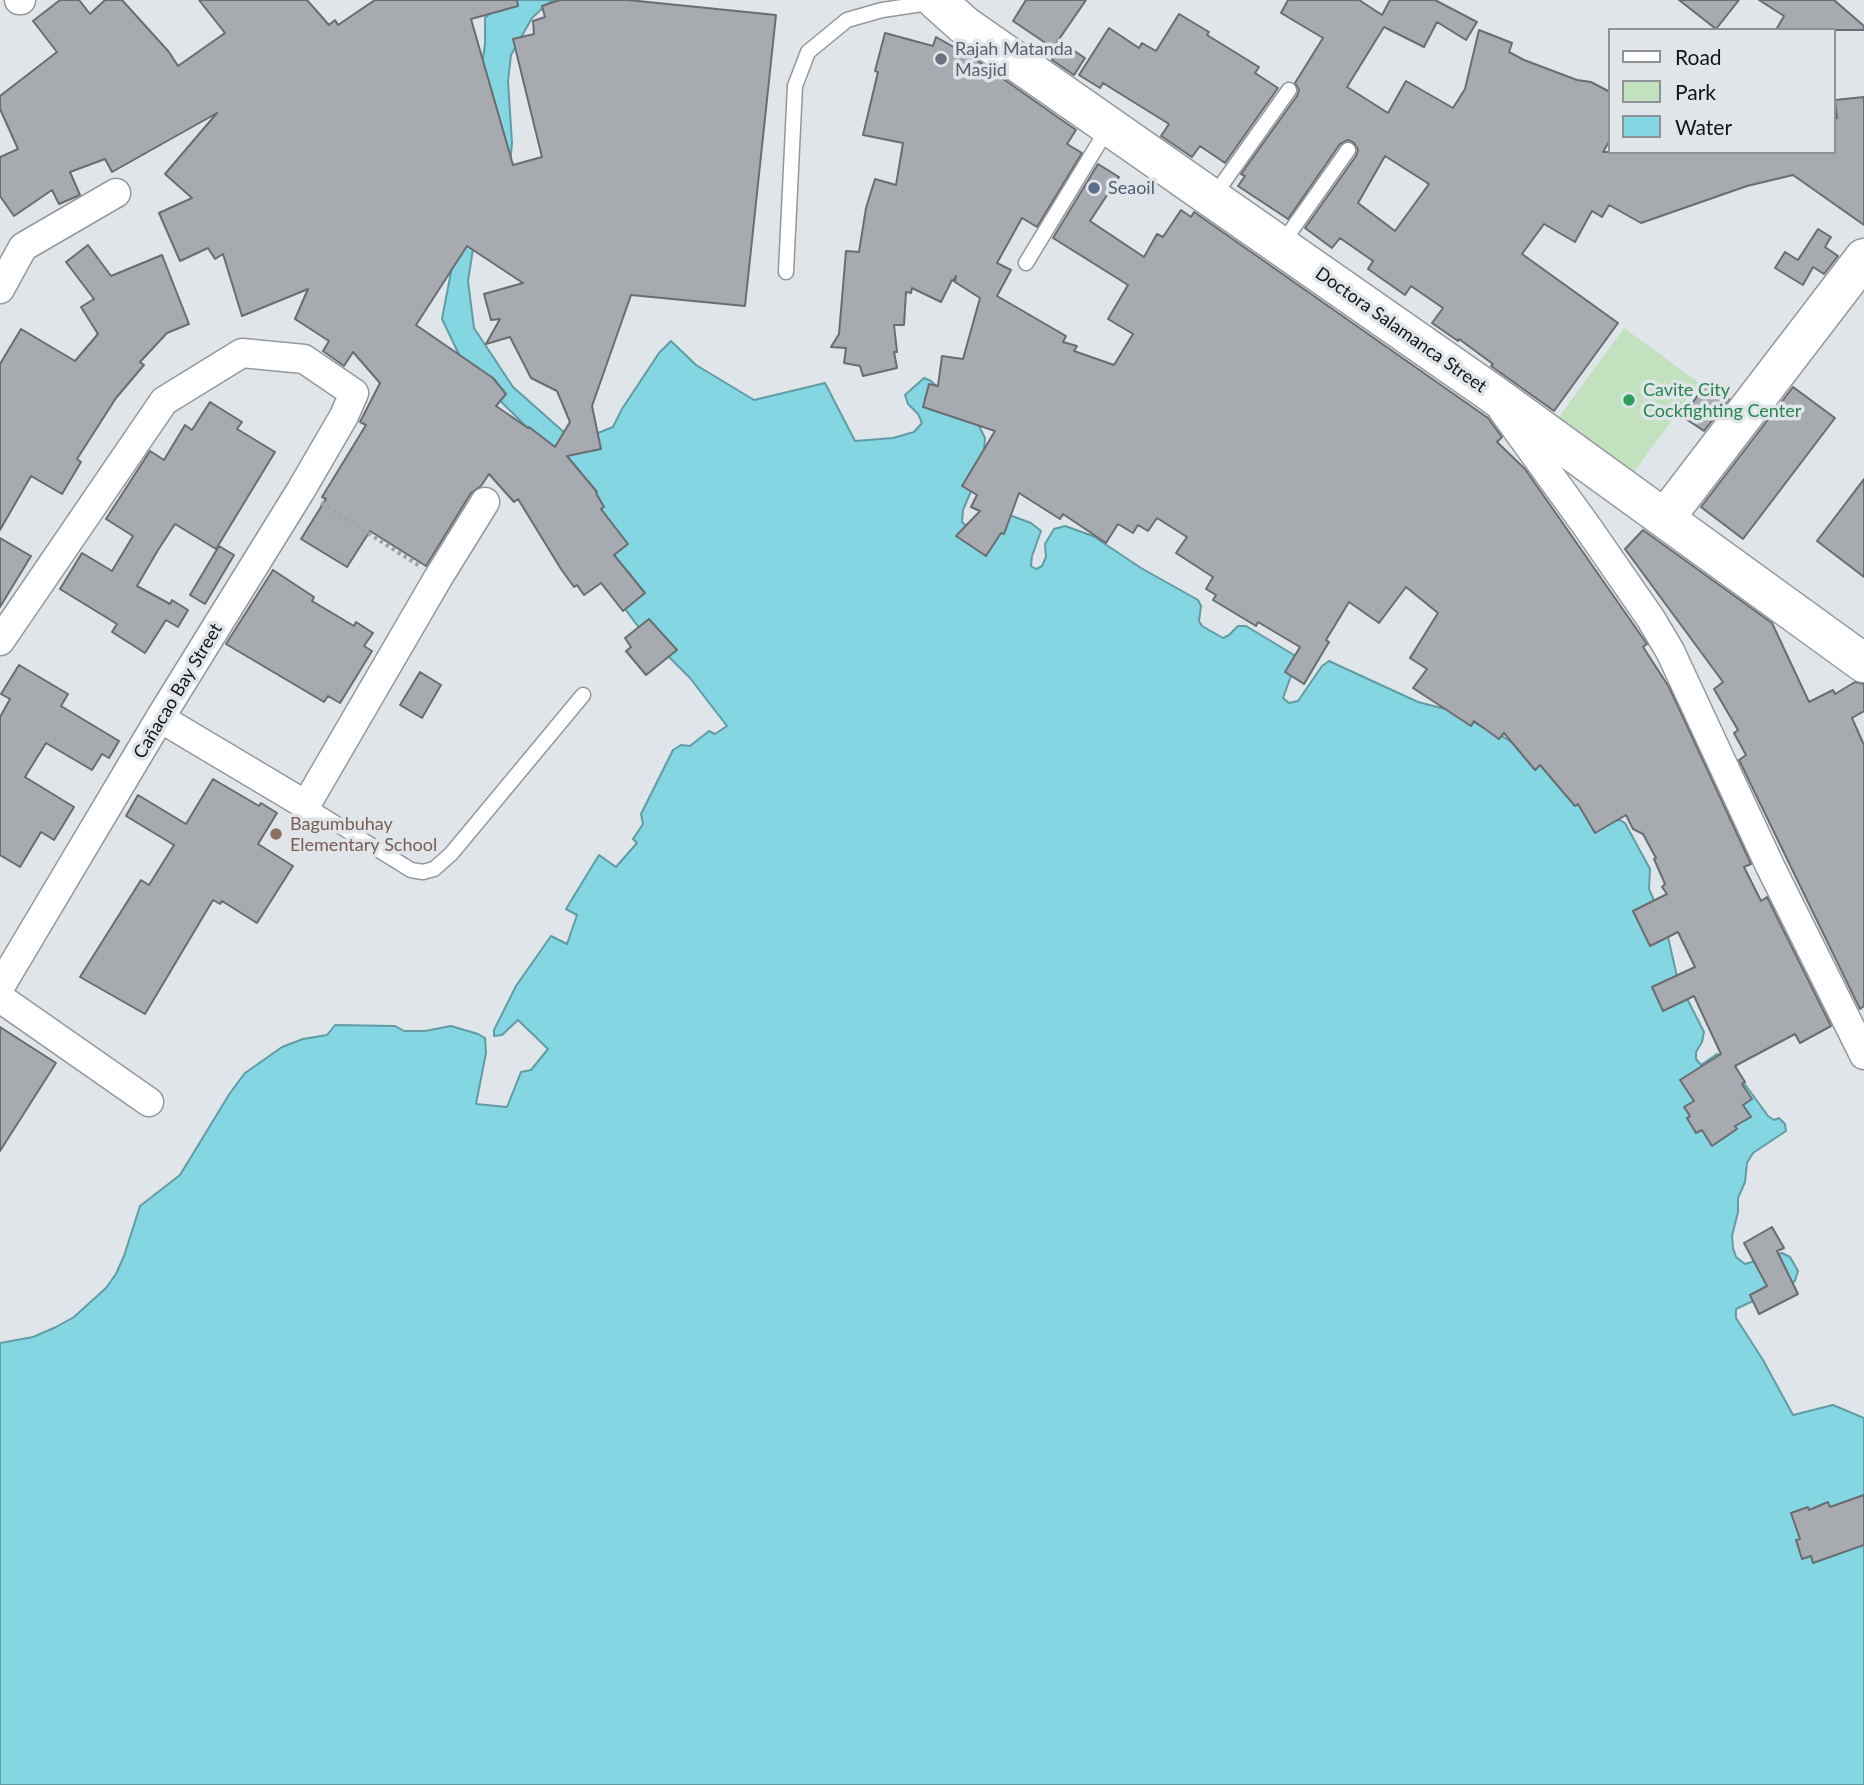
<!DOCTYPE html>
<meta charset="utf-8">
<style>
body{margin:0}
#map{position:relative;width:1864px;height:1785px;overflow:hidden;background:#e0e5e9;font-family:Lato,sans-serif}
canvas{display:block}
.legend{position:absolute;left:1608px;top:28px;width:228px;height:126px;box-sizing:border-box;background:#e0e5e9;border:2px solid #8e9195;margin:0;padding:9px 12px;list-style:none;font-size:21px;color:#121416}
.legend li{display:flex;align-items:center;gap:14px;height:35px}
.legend b{width:35px;border:2px solid #8e9195}
</style>
<div id="map">
<canvas width="1864" height="1785"></canvas>
<ul class="legend">
<li><b style="height:9px;background:#fff"></b>Road</li>
<li><b style="height:19px;background:#c1e1bf"></b>Park</li>
<li><b style="height:19px;background:#83d6e2"></b>Water</li>
</ul>
</div>
<script>
const g = document.querySelector('canvas').getContext('2d');
g.lineJoin = 'round';
function paint(path, color) { g.fillStyle = color; g.fill(path, 'evenodd'); }
const shape = rows => new Path2D(rows.map(r => 'M' + r).join(''));
function stroke(path, color, width, dash) { g.strokeStyle = color; g.lineWidth = width; g.lineCap = dash ? 'butt' : 'round'; g.setLineDash(dash || []); g.stroke(path); }
function label(font, color, halo, rows, align = 'center') {
  g.font = font + ' Lato,sans-serif'; g.lineWidth = 7; g.setLineDash([]); g.textBaseline = 'middle'; g.strokeStyle = halo; g.fillStyle = color; for (const [text, x, y, turn = 0] of rows) {
    g.save(); g.translate(x, y); g.rotate((+turn || 0) * Math.PI / 180); g.textAlign = isNaN(turn) ? turn : align; if (halo) g.strokeText(text, 0, 0); g.fillText(text, 0, 0); g.restore();
  }
}
paint(shape([
 [1624,328,1699,383,1634,472,1559,417]
]), '#c1e1bf');
const water = shape([
 [512,0,555,0,547,4,532,18,511,55,508,81,512,143,509,175,473,249,468,281,474,328,513,387,575,442,613,427,622,409,659,353,671,341,696,365,754,400,825,383,855,441,893,438,914,432,922,423,918,414,908,404,905,395,924,378,931,381,979,426,985,438,983,463,963,510,962,522,970,529,996,510,1031,523,1041,531,1032,556,1031,566,1036,569,1042,566,1046,557,1045,544,1054,529,1065,526,1093,536,1141,568,1198,600,1201,606,1199,621,1202,626,1223,638,1229,635,1238,626,1246,626,1294,655,1296,662,1283,698,1289,703,1298,701,1322,666,1329,661,1418,702,1457,712,1482,727,1500,735,1554,768,1611,821,1620,820,1625,823,1650,869,1649,889,1666,928,1678,981,1704,1032,1702,1042,1696,1052,1696,1059,1701,1065,1717,1054,1725,1057,1768,1116,1774,1120,1779,1118,1785,1124,1786,1131,1753,1153,1747,1163,1745,1182,1738,1198,1738,1212,1732,1236,1733,1248,1736,1257,1745,1264,1782,1253,1790,1257,1798,1271,1795,1281,1736,1309,1736,1318,1763,1360,1793,1415,1833,1405,1864,1418,1864,1495,1803,1517,1864,1540,1864,1785,0,1785,0,1343,33,1337,56,1327,74,1317,106,1288,116,1274,124,1256,140,1206,180,1175,230,1093,245,1073,282,1047,303,1039,327,1035,335,1025,395,1026,404,1031,425,1031,451,1026,478,1034,485,1038,486,1053,476,1104,507,1107,521,1072,531,1070,548,1049,518,1020,502,1035,494,1036,494,1030,516,986,551,936,567,944,577,915,566,909,599,855,616,867,637,843,633,839,643,824,641,814,673,750,681,745,690,746,709,731,715,734,727,726,690,678,637,625,625,609,636,586,631,575,613,556,560,460,464,365,442,319,456,246,485,44,485,18,497,7,512,0]
]);
paint(water, '#83d6e2');
stroke(water, '#619ca5', 2);
const building = shape([
 [60,0,79,0,90,14,105,0,122,0,169,52,178,66,225,33,199,0,307,0,329,25,335,20,338,25,375,0,517,0,518,6,471,19,513,165,542,157,513,39,534,34,533,21,545,17,542,6,560,0,628,0,776,15,745,306,631,295,592,406,601,449,567,456,597,492,596,493,604,507,601,509,628,544,614,555,645,593,623,611,601,583,584,595,577,585,574,587,561,569,518,499,514,502,489,474,481,486,471,493,426,566,370,531,347,567,301,539,326,499,322,497,366,425,360,422,380,383,353,352,344,366,323,351,329,341,295,319,308,289,242,316,223,254,215,259,208,248,180,261,159,213,192,198,165,174,217,113,112,172,105,159,70,172,80,195,59,204,52,190,14,216,0,196,0,157,18,149,0,109,0,96,57,52,33,21,60,0],
 [467,246,523,283,484,294,491,320,500,319,486,344,510,337,531,378,557,391,570,422,555,447,529,427,528,428,496,406,506,394,493,378,416,325,467,246],
 [1026,0,1086,0,1053,48,1013,21,1026,0],
 [1288,0,1359,0,1382,15,1390,0,1435,0,1477,22,1466,40,1437,22,1424,47,1384,27,1347,87,1388,113,1406,81,1453,108,1465,89,1479,30,1512,43,1509,52,1524,60,1577,80,1591,82,1610,92,1610,140,1603,152,1834,152,1834,119,1837,118,1835,100,1864,97,1864,225,1793,175,1747,186,1641,223,1609,205,1602,217,1592,211,1575,242,1544,224,1522,254,1618,323,1554,411,1491,366,1493,364,1459,339,1458,341,1432,323,1443,308,1411,286,1405,295,1368,269,1373,261,1340,238,1332,248,1305,228,1356,156,1358,150,1354,143,1348,140,1340,144,1288,219,1238,186,1245,176,1241,174,1297,96,1299,90,1295,83,1323,38,1281,13,1288,0],
 [1385,156,1429,184,1395,231,1358,203,1385,156],
 [1679,0,1739,0,1716,29,1679,0],
 [1759,0,1834,0,1864,26,1864,30,1776,30,1784,16,1759,0],
 [1179,14,1209,32,1207,35,1259,67,1255,73,1278,88,1225,163,1200,146,1192,157,1161,136,1169,124,1103,83,1100,88,1079,75,1109,28,1139,48,1142,43,1156,51,1179,14],
 [885,33,933,46,936,37,975,59,1076,130,1067,144,1082,153,1037,227,1022,218,997,263,1011,270,997,296,1066,336,1063,342,1077,346,1074,351,1114,365,1133,334,1108,319,1128,285,1053,238,1098,164,1119,177,1090,221,1144,257,1157,234,1163,237,1181,210,1191,217,1194,212,1488,418,1502,437,1497,442,1525,469,1647,644,1643,647,1669,687,1751,864,1744,867,1761,901,1767,897,1831,1026,1800,1043,1795,1034,1735,1066,1745,1082,1742,1084,1752,1099,1743,1105,1751,1117,1735,1126,1737,1129,1712,1146,1702,1130,1696,1133,1687,1118,1690,1116,1684,1107,1694,1101,1680,1080,1721,1054,1694,996,1663,1011,1652,987,1695,967,1678,932,1650,946,1633,911,1667,894,1662,887,1665,884,1654,859,1656,858,1643,834,1633,829,1626,815,1595,833,1578,804,1575,806,1540,765,1535,770,1504,733,1499,739,1474,721,1471,726,1413,688,1427,669,1410,658,1438,613,1406,587,1379,623,1349,602,1326,640,1329,642,1304,684,1285,672,1300,647,1258,622,1256,626,1213,600,1216,595,1206,589,1213,577,1176,553,1187,537,1157,518,1148,531,1138,525,1133,533,1118,524,1106,543,1063,514,1060,519,1019,493,1004,534,1001,533,986,556,956,536,980,511,971,507,977,495,962,486,995,431,923,407,929,384,938,386,942,356,963,359,980,298,955,282,956,276,953,281,952,280,941,302,912,288,911,293,906,292,904,325,894,325,897,352,894,352,897,368,863,376,860,366,844,363,846,348,831,347,839,334,846,251,859,252,866,208,875,179,896,185,903,143,863,135,878,72,875,71,885,33],
 [1062,43,1085,58,1074,75,1052,60,1062,43],
 [1818,229,1831,237,1825,247,1838,256,1824,274,1813,267,1803,285,1775,268,1785,252,1798,260,1818,229],
 [88,245,111,276,162,255,189,324,167,333,140,362,144,365,116,398,77,459,81,462,62,494,31,476,0,530,0,364,21,329,75,361,98,334,81,307,94,299,66,262,88,245],
 [1706,383,1729,399,1704,431,1683,417,1706,383],
 [1793,387,1835,418,1743,539,1701,507,1793,387],
 [210,402,242,422,237,429,275,452,216,549,175,524,158,550,137,586,170,604,172,600,188,610,178,627,166,620,145,653,112,632,117,624,60,589,82,553,112,571,133,536,106,519,150,451,164,460,185,425,192,430,210,402],
 [1864,479,1864,577,1817,541,1864,479],
 [1643,530,1772,623,1809,702,1833,690,1835,694,1855,682,1864,684,1864,711,1852,718,1864,745,1864,1006,1860,1009,1739,760,1746,755,1734,733,1738,730,1714,689,1723,682,1625,549,1643,530],
 [0,538,31,556,0,607,0,538],
 [219,546,234,555,205,604,190,595,219,546],
 [273,570,314,597,312,601,354,626,356,622,373,633,364,646,372,651,340,703,328,696,324,702,226,644,273,570],
 [649,619,677,650,646,675,626,651,631,647,625,638,649,619],
 [19,665,68,694,61,706,119,741,109,758,102,754,92,770,46,743,25,777,74,807,54,840,41,832,20,867,0,855,0,717,10,699,1,694,19,665],
 [420,672,441,685,422,718,400,705,420,672],
 [213,779,259,806,261,803,277,813,258,844,293,866,257,923,222,901,220,904,213,900,145,1014,80,977,141,880,149,885,174,845,126,816,138,795,186,824,213,779],
 [0,1027,56,1063,0,1151,0,1027],
 [1772,1227,1784,1248,1777,1251,1798,1294,1759,1314,1750,1295,1767,1286,1744,1243,1772,1227],
 [1864,1495,1864,1545,1813,1563,1811,1556,1802,1559,1796,1540,1800,1539,1791,1513,1808,1507,1809,1510,1828,1502,1830,1507,1864,1495]
]);
paint(building, '#a7abb0');
stroke(building, '#696d71', 2);
const lane = shape([
 [1213,197,1289,90],
 [1281,245,1348,150],
 [1026,263,1108,128],
 [786,272,795,86,808,52,847,20,882,10,936,2],
 [306,805,411,870,423,872,434,869,451,854,583,695]
]);
const street = shape([
 [19,0,21,0],
 [0,289,23,247,116,193],
 [1502,409,1588,528,1651,619,1670,651,1770,866,1864,1055],
 [0,641,164,401,242,353,304,359,354,393,344,416,301,490,160,718,0,987],
 [160,718,306,805,438,578,485,502],
 [0,998,149,1102]
]);
const secondary = shape([
 [936,0,964,25,1490,392,1864,663],
 [1665,518,1864,258]
]);
stroke(lane, '#94989d', 17);
stroke(street, '#94989d', 31);
stroke(secondary, '#94989d', 41);
stroke(shape([
 [321,503,420,566]
]), '#a1a5a9', 4.5, [3.5, 3.5]);
stroke(lane, '#fff', 14);
stroke(street, '#fff', 28);
stroke(secondary, '#fff', 38);
for (const [x, y, r, color] of [
 [941,59,7,"#6b7280"],
 [1094,188,7,"#5c6f8a"],
 [1629,400,7,"#2e9e5b"],
 [276,834,7,"#8d6e63"]
]) { const dot = new Path2D(); dot.arc(x, y, r, 0, 2 * Math.PI); g.fillStyle = color; g.fill(dot); stroke(dot, '#e0e5e9', 2.5); }
label('18px', '#5b616d', '#e0e5e9', [
 ["Rajah Matanda",955,49],
 ["Masjid",955,70]
], 'left');
label('18px', '#4e5e75', '#e0e5e9', [
 ["Seaoil",1108,188]
], 'left');
label('18px', '#121416', '#e0e5e9', [
 ["Doctora Salamanca Street",1401,330,35],
 ["Cañacao Bay Street",178,691,-59]
]);
label('18px', '#27864d', '#e0e5e9', [
 ["Cavite City",1643,390],
 ["Cockfighting Center",1643,411]
], 'left');
label('18px', '#785e54', '#e0e5e9', [
 ["Bagumbuhay",290,824],
 ["Elementary School",290,845]
], 'left');
</script>
